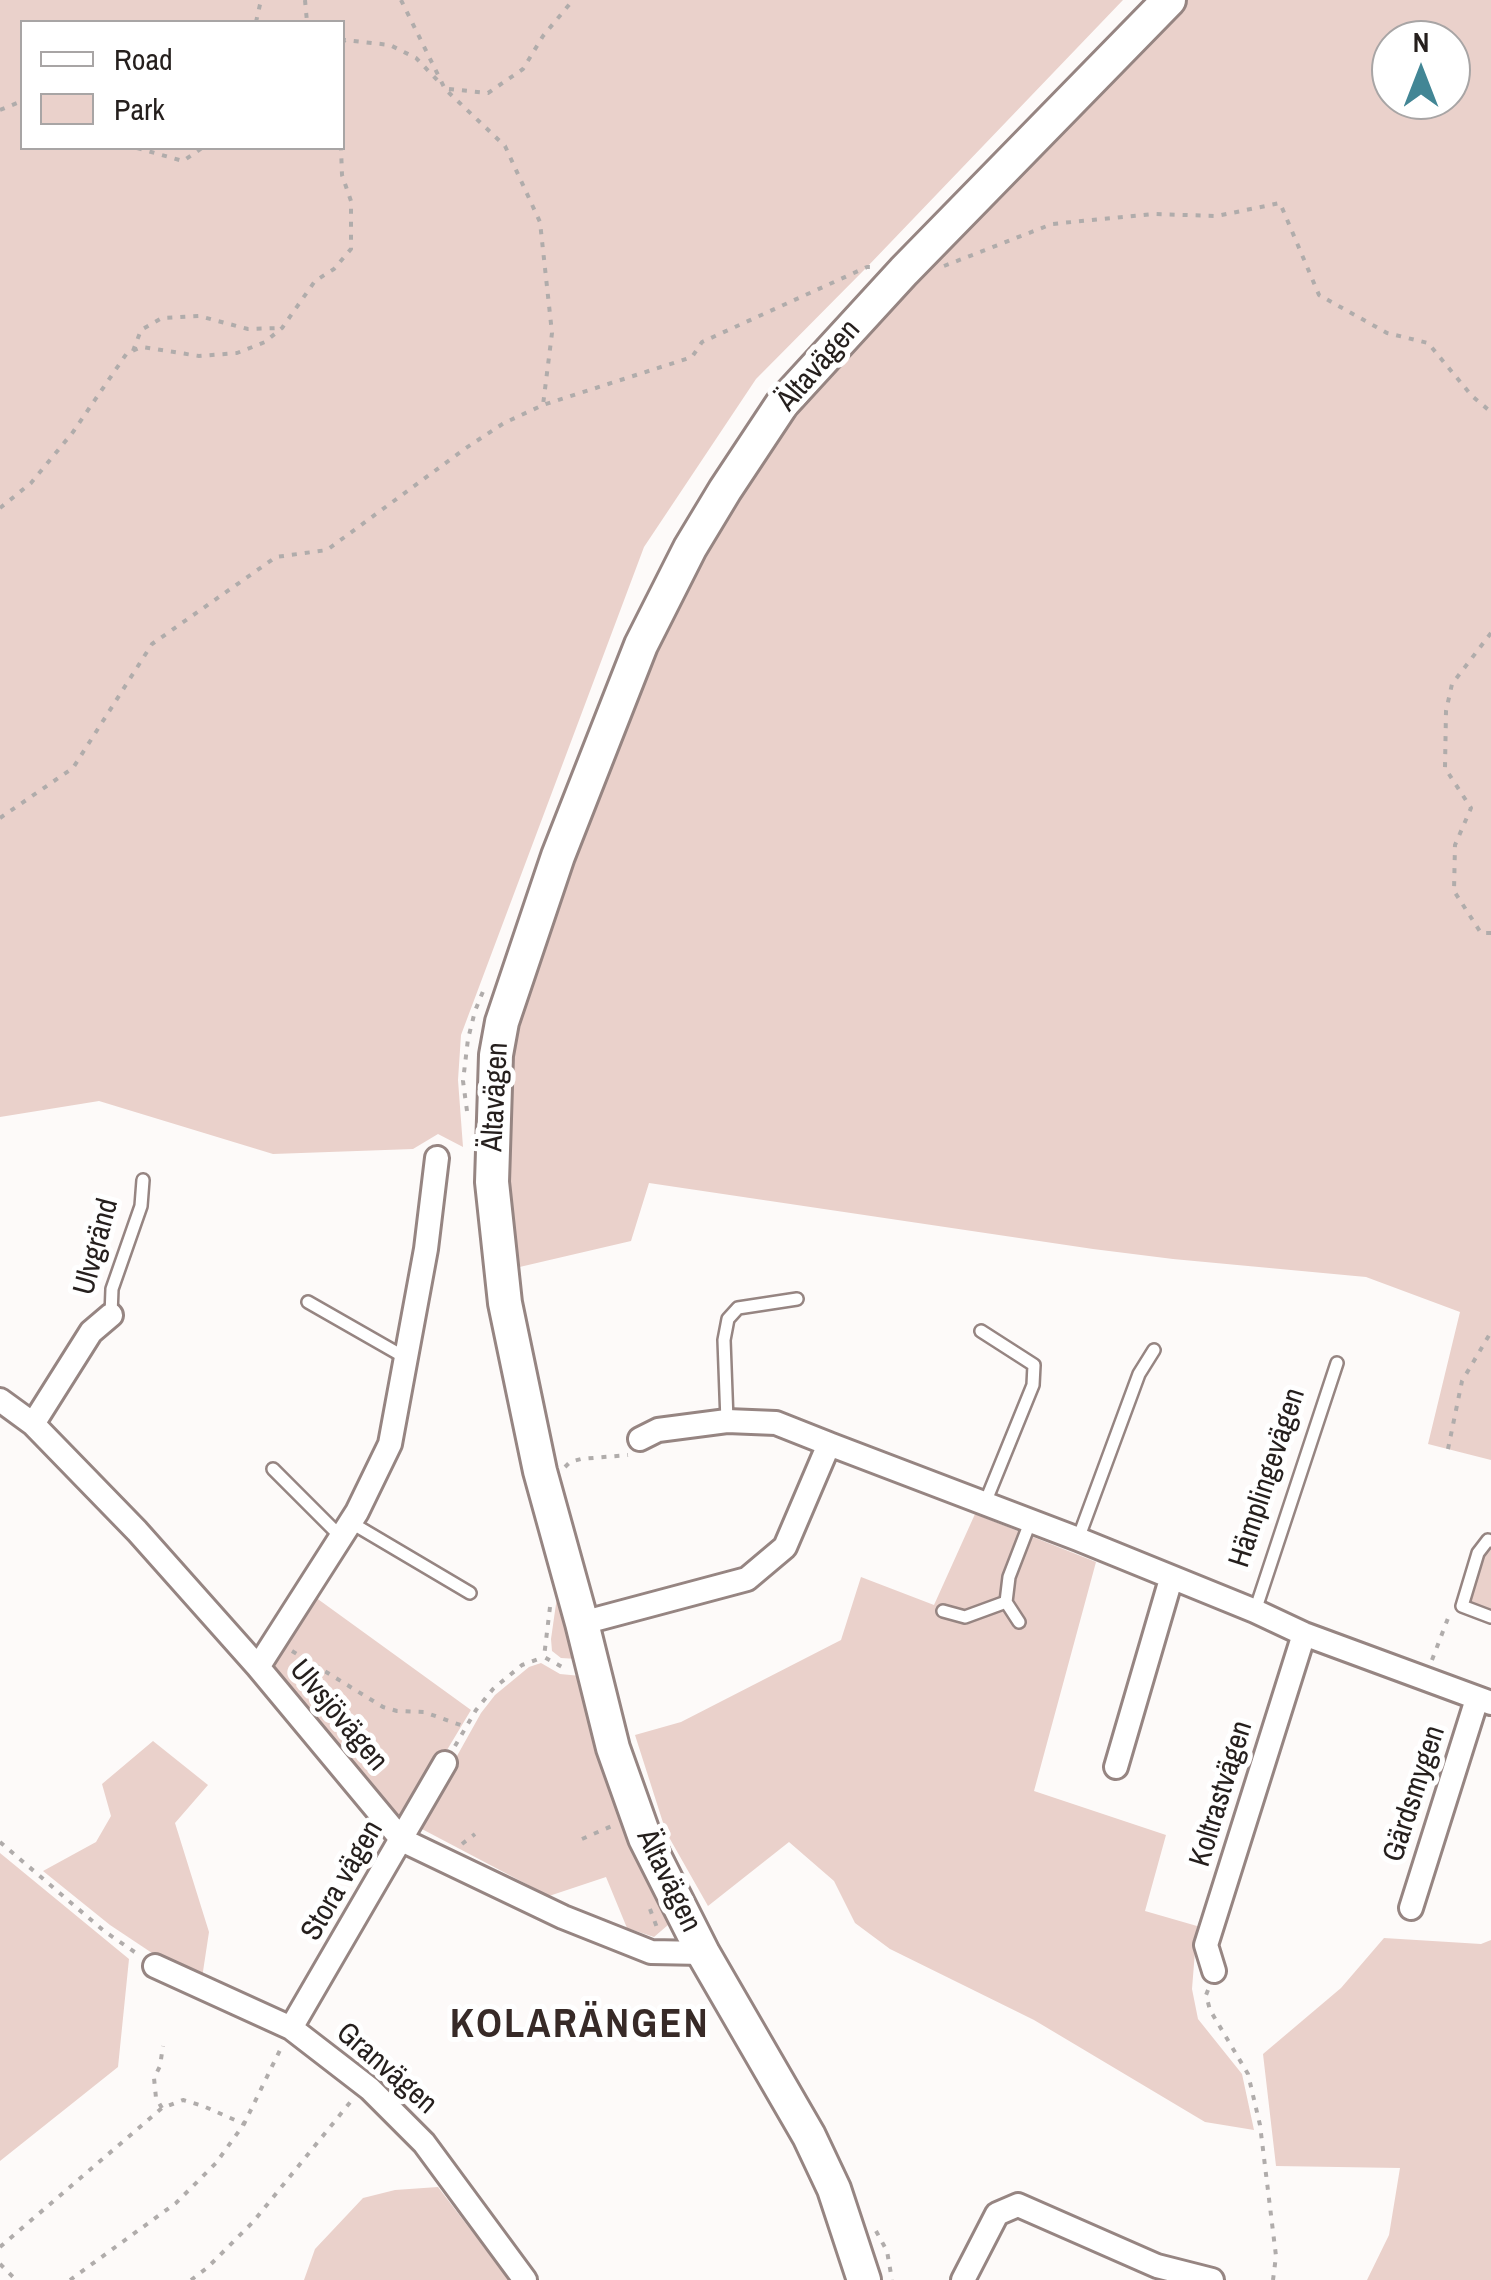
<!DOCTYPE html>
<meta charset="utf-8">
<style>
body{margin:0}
#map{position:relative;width:1491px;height:2280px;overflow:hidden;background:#fdfaf9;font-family:"Archivo Narrow",sans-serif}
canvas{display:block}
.legend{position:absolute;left:20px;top:20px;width:325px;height:130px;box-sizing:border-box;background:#fff;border:2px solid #a8a5a5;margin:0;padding:12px 18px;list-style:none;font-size:30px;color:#251f1d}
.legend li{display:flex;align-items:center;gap:20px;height:50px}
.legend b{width:50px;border:2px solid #a8a5a5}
.north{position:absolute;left:1371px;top:20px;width:100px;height:100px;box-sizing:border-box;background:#fff;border:2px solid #a8a5a5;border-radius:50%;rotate:0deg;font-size:28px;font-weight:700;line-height:40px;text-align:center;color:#251f1d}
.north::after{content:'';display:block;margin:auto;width:35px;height:45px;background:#428695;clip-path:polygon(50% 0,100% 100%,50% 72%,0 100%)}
</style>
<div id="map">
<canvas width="1491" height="2280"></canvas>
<ul class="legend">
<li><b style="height:12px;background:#fff"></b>Road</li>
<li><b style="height:28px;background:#ead1cb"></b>Park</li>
</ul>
<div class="north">N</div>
</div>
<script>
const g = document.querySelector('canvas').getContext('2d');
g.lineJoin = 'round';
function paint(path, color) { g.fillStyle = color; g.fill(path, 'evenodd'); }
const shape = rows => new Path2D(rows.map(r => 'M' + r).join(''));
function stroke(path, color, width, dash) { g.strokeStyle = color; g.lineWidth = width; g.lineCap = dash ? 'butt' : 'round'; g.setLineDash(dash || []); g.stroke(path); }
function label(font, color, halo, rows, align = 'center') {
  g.font = font + ' "Archivo Narrow",sans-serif'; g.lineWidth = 10; g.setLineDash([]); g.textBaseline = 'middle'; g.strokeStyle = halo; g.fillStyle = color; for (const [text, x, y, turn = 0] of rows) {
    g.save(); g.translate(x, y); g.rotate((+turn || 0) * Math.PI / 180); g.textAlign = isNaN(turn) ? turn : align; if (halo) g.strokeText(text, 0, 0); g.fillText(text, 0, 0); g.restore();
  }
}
paint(shape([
 [0,0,1123,0,867,267,756,379,644,547,461,1035,458,1080,463,1147,438,1134,413,1149,273,1154,99,1101,0,1117],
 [22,22,342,22,342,148,22,148],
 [1179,0,1491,0,1491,1460,1428,1444,1460,1312,1366,1277,1173,1259,1093,1249,649,1183,631,1241,511,1269,506,1155,510,1078,524,998,610,748,708,533,785,412],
 [1391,40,1451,40,1451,100,1391,100],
 [975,1514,1096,1562,1034,1791,1166,1835,1145,1911,1197,1926,1192,1989,1198,2019,1242,2074,1254,2130,1205,2122,1034,2020,890,1949,855,1923,834,1881,789,1842,708,1906,666,1832,635,1735,681,1722,841,1640,861,1577,934,1605],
 [1491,1548,1491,1612,1473,1605,1470,1597,1480,1556],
 [558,1590,577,1659,561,1658,552,1651,551,1639],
 [315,1597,471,1710,408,1815,400,1816,392,1812,271,1671],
 [541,1663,560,1674,581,1676,675,1919,654,1937,627,1928,606,1877,549,1896,420,1828,419,1824,481,1713,495,1695,529,1667],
 [153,1741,208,1785,175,1823,209,1932,202,1978,158,1957,110,1925,43,1871,96,1842,111,1816,102,1784],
 [0,1853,129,1959,118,2067,0,2161],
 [1384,1938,1481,1944,1491,1940,1491,2280,1367,2280,1389,2235,1400,2168,1276,2166,1263,2054,1341,1988],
 [438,2187,509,2280,304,2280,315,2249,363,2198,395,2190]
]), '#ead1cb');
const lane = shape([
 [308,1302,406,1358],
 [111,1315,112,1289,141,1206,143,1180],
 [981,1331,1034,1365,1033,1385,985,1503],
 [727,1421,724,1340,728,1319,738,1308,797,1299],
 [273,1469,341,1537],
 [350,1522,470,1593],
 [1078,1539,1139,1374,1154,1350],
 [1491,1541,1488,1540,1478,1553,1462,1606,1491,1617],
 [943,1611,965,1617,1006,1602],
 [1255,1611,1337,1363],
 [1019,1622,1006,1602,1009,1577,1031,1520]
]);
const street = shape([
 [0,1400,33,1424,137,1531,258,1667,402,1840,563,1917,651,1952,703,1953],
 [33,1424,91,1332,111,1315],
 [640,1439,658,1430,727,1421,776,1423,829,1444],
 [582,1623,747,1579,785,1547,829,1444,1078,1539,1255,1611,1304,1634,1491,1703],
 [258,1667,357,1512,390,1444,426,1249,437,1158],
 [1116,1767,1171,1579],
 [1411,1908,1477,1699],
 [155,1966,291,2028,370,2089,424,2143,525,2280],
 [1214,1971,1206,1945,1304,1634],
 [291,2028,445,1763],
 [963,2280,997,2214,1018,2205,1157,2266,1212,2280]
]);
const secondary = shape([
 [864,2280,834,2189,809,2136,703,1953,645,1838,613,1748,582,1623,540,1471,505,1303,492,1182,496,1055,502,1022,558,856,641,645,690,548,725,490,782,404,904,271,1169,0]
]);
stroke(lane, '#968582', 16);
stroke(street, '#968582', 28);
stroke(secondary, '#968582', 38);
stroke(shape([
 [305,0,307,22],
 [401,0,445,89,505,146,540,222,552,333,543,405],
 [256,22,261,0],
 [342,43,345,40,390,45,416,58,442,85],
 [449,89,488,93,523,69,543,36,573,0],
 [0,110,22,101],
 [137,148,183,161,202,148],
 [944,266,1052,224,1153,214,1217,216,1280,203,1319,295,1387,333,1428,343,1472,396,1491,412],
 [133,351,141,330,162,318,199,316,248,329,279,328],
 [0,508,31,483,73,432,127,353,142,347,199,356,237,353,265,342,282,328,315,281,334,269,351,249,351,201,342,175,341,148],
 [1491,633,1452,684,1446,711,1445,768,1471,808,1455,845,1454,891,1481,933,1491,933],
 [0,818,73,768,152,644,276,557,327,550,466,448,504,423,543,405,692,357,702,342,867,267,871,267],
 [467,1111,463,1081,468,1039,475,1011,484,989],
 [1448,1449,1462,1381,1491,1332],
 [565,1467,570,1462,581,1459,628,1455],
 [550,1607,544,1657,566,1669],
 [292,1651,383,1707,397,1711,424,1712,466,1727],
 [1432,1660,1450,1613],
 [455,1746,476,1710,493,1689,522,1665,544,1657],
 [582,1839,614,1825],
 [0,1842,104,1931,139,1955],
 [462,1844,475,1834],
 [650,1909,659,1933],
 [1208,1990,1206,1995,1210,2010,1248,2074,1260,2125,1276,2256,1273,2280],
 [162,2108,156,2098,154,2078,160,2066,163,2046],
 [876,2231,887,2251,892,2280],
 [0,2247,162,2108,183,2100,203,2106,244,2124],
 [0,2264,16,2280],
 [70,2280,176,2203,216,2163,244,2124,281,2048],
 [191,2280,207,2268,253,2222,352,2100]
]), '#b0acab', 4, [5, 8]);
stroke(lane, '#fff', 11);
stroke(street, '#fff', 22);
stroke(secondary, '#fff', 32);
label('30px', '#251f1d', '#fff', [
 ["Ältavägen",819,366,-49],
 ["Ältavägen",496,1097,-87],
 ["Ulvgränd",97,1247,-75],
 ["Hämplingevägen",1268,1478,-72],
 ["Ulvsjövägen",338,1716,50],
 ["Koltrastvägen",1222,1794,-73],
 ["Gärdsmygen",1415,1794,-72],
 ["Stora vägen",343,1881,-60],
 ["Ältavägen",668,1881,64],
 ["Granvägen",386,2069,41]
]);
g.letterSpacing = '2.5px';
label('bold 40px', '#372a27', '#fff', [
 ["KOLARÄNGEN",580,2026]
]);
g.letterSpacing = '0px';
</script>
